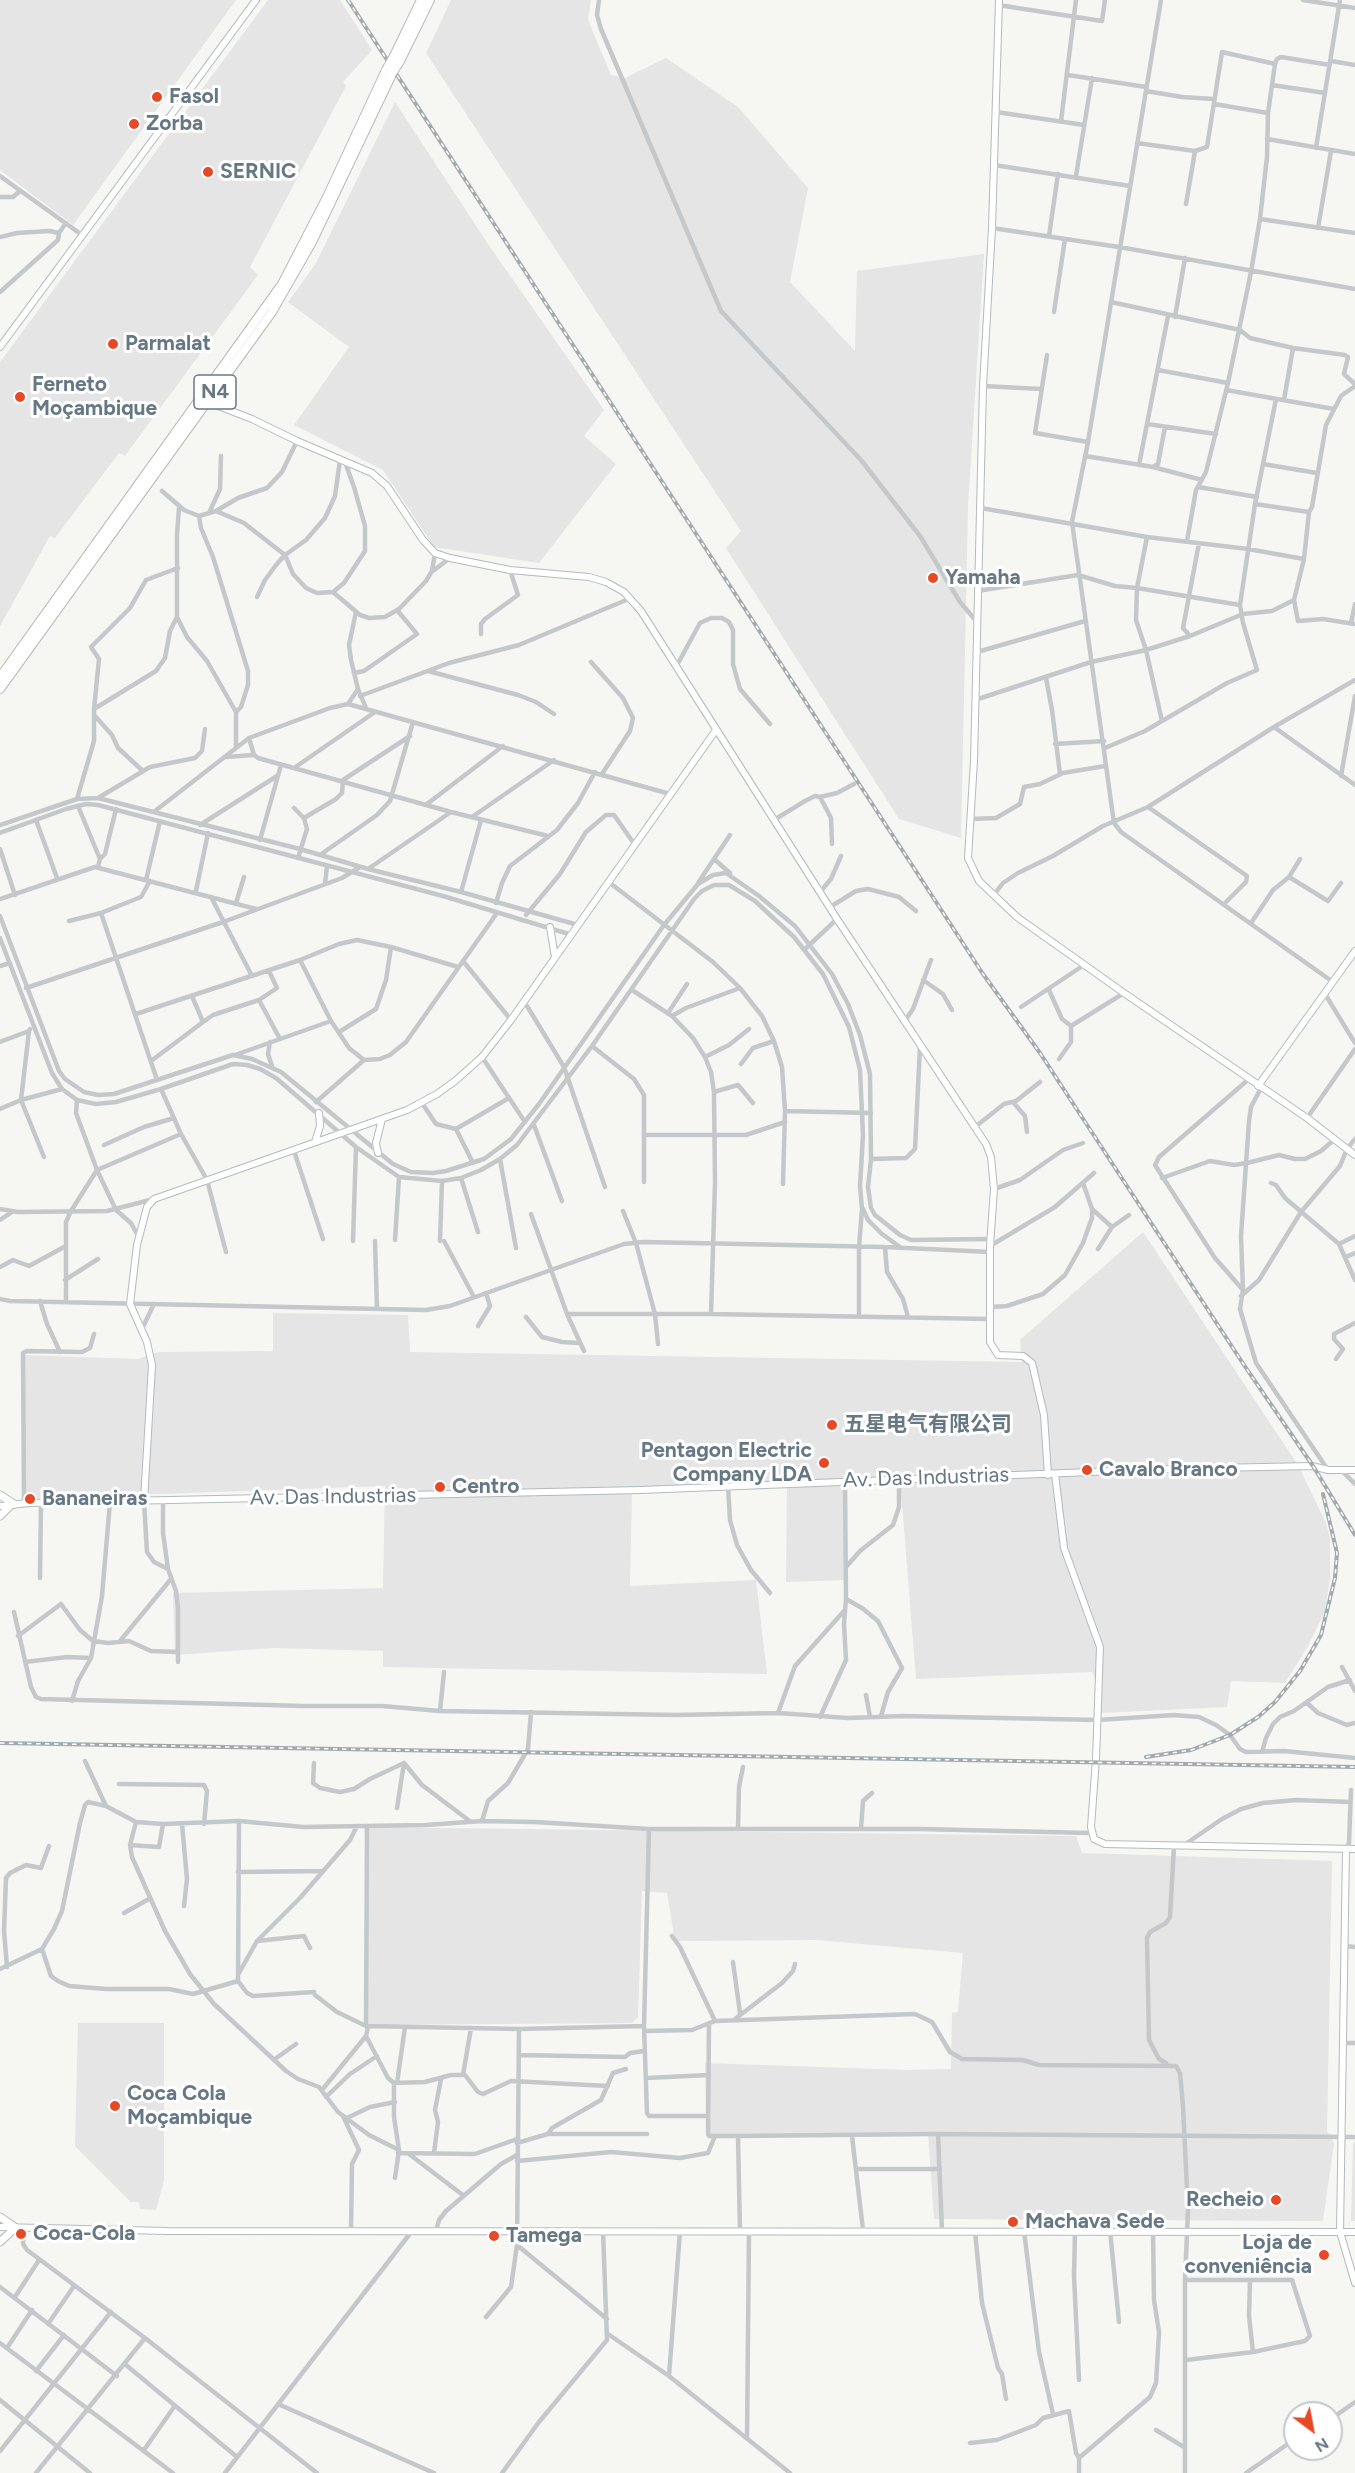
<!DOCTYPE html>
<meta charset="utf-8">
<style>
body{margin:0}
#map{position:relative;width:1355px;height:2473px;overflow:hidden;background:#f6f6f3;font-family:Figtree,sans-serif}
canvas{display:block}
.north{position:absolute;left:1283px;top:2401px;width:60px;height:60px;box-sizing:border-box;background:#fff;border:2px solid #c1c9ce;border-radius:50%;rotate:148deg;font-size:16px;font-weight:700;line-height:24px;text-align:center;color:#657884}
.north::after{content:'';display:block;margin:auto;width:21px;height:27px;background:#e54925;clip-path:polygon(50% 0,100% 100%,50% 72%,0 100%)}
</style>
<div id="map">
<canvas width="1355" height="2473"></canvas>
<div class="north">N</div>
</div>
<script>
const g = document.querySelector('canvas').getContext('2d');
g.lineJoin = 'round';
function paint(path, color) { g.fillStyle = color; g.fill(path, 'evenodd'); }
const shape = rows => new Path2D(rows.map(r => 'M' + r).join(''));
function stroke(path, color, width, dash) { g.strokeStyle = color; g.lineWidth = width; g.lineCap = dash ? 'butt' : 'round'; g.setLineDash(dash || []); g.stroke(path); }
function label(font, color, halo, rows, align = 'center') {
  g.font = font + ' Figtree,"Noto Sans SC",sans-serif'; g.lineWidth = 6; g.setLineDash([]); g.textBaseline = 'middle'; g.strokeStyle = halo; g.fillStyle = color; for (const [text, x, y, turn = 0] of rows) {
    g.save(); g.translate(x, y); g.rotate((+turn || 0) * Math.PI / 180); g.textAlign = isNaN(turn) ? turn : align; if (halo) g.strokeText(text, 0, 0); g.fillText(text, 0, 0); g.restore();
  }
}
paint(shape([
 [0,0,236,0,73,225,0,170],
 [268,0,340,0,372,50,343,82,346,86,250,267,258,275,125,456,119,453,55,538,50,536,0,626,0,362],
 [451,0,591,0,588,20,611,75,625,78,666,58,738,107,808,188,790,282,855,351,857,271,984,254,968,506,961,838,899,819,726,548,741,531,426,53],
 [395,102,488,244,604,410,584,436,616,464,539,563,434,547,383,470,294,425,349,347,288,302,316,263],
 [1143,1232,1298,1465,1325,1521,1330,1537,1330,1578,1325,1611,1308,1646,1285,1683,1231,1681,1227,1707,1101,1713,1101,1683,1095,1681,1093,1672,916,1679,900,1478,844,1479,844,1580,786,1582,787,1482,632,1487,630,1586,756,1580,767,1674,383,1667,383,1651,274,1648,175,1655,173,1593,383,1588,385,1486,22,1499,22,1355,138,1359,159,1352,273,1351,273,1313,408,1315,410,1352,1022,1362,1020,1340],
 [367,1827,1076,1836,1082,1853,1332,1861,1327,2131,1334,2143,1323,2221,934,2219,928,2133,706,2135,705,2063,907,2070,951,2069,952,2013,958,2012,963,1953,818,1940,675,1941,667,1893,642,1891,638,2017,632,2023,364,2025],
 [78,2023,164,2023,164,2180,156,2210,140,2209,139,2202,131,2202,75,2146],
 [1353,2142,1355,2143,1355,2221,1351,2221]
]), '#e4e5e4');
const secondary = shape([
 [999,0,992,228,983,386,974,761,968,858,979,881,1017,917,1124,993,1307,1118,1355,1155],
 [0,347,256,0],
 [208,402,252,419,297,441,372,473,387,486,423,540,435,553,450,558,510,570,589,577,606,582,624,592,641,611,837,919,986,1144,991,1157,994,1189,990,1246,990,1342,998,1355,1023,1356,1032,1363,1044,1415,1048,1475],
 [550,927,555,957],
 [1258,1086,1355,951],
 [315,1142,320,1126,319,1113],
 [378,1153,376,1143,382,1119],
 [1055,1474,1064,1548,1100,1647,1096,1759,1091,1827,1094,1839,1105,1844,1355,1849],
 [144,1501,152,1365,147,1342,130,1304,137,1245,147,1207,154,1199,407,1110,437,1094,455,1081,482,1057,511,1020,716,730],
 [0,1506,29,1503,641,1490,1165,1469,1312,1466,1328,1470,1355,1470],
 [1346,1849,1340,2232,1355,2283],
 [0,2227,167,2231,1355,2232]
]);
const primary = shape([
 [0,1495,14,1504],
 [0,1516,12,1504],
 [0,2217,16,2228],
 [0,2242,15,2228]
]);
const highway = shape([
 [394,56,421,0],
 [400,61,430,0],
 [0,677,282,284,327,197,386,70],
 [0,689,272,312,312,242,393,72]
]);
stroke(secondary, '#b4babe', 8);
stroke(primary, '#b5babd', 9);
stroke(highway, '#b7babd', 10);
stroke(shape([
 [599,0,597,15,601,29,721,311,861,460,920,536,960,602,977,622],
 [1161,0,1088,442,1072,522,1114,823,1121,832,1333,982],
 [1303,0,1355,8],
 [998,5,1102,21,1105,0],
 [1331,61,1355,65],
 [1068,75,1146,87],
 [1272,85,1325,93],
 [1146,91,1182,97,1214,99],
 [1214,104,1268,113],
 [996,112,1084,125],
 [1061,121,1076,0],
 [1267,139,1355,154],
 [1137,143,1195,151,1207,147,1222,52,1275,64],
 [1316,148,1340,0],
 [994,165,1130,186],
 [0,176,82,235],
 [1076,176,1092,78],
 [0,197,13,197,20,191],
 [1186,204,1195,151],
 [1260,219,1355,233],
 [992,228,1119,247,1355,289],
 [1318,228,1331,151],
 [1049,236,1058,174],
 [0,237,17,233,49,231,59,233],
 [0,292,58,240,59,233,66,223],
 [1111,302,1240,330,1250,338,1293,348,1345,355,1348,357,1344,374,1355,384],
 [1054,312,1065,239],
 [1175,317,1185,258],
 [1047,355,1035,433,1088,442],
 [1158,370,1228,383],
 [983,386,1041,389],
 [1355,386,1341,396,1326,425,1312,507,1309,512,1304,559,1294,600,1298,621,1323,619,1355,624],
 [1226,390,1334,409],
 [1284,400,1293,348],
 [1147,424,1216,434],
 [1085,456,1153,467,1202,480],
 [1263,464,1317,473],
 [1139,465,1168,316],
 [1153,467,1158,464,1165,427],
 [1198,487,1257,497],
 [162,491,184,510,199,516,216,511,244,523,285,555,293,574,306,588,317,593,333,592,344,583,365,551,365,526,354,487,345,462],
 [1255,504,1309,512],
 [179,508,177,534,177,617,187,637,207,661,236,712,236,747],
 [981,508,1147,537,1248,549,1304,559],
 [216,511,238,498,267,488,282,472,297,441],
 [209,513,220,489,221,456],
 [199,516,201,528,213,557,248,671,248,685,241,707,236,712],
 [1147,537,1137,588,1136,620,1146,650,1162,721],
 [1187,541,1196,490,1206,472,1228,383,1251,272,1260,219,1267,157,1268,113,1275,64,1277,59,1281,57,1330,65],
 [433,571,450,558],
 [977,591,1078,575,1115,586,1137,588,1240,605],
 [333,592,360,615,369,618,385,617,399,609,426,581,432,571,435,553],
 [257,597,265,580,276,565,285,555,306,540,325,518,335,496,340,460],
 [356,612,349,645,351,660,358,689,366,708],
 [1351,623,1355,604],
 [481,634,481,624,485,619,518,595,510,570],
 [1190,636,1183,628,1199,543],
 [977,652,1085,621],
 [591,662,623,698,633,718,630,731,602,774],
 [676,667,700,623,711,618,722,618,729,622,733,630,733,664,740,689,770,724],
 [428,671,518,695,536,702,554,714],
 [354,673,364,671,417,634,397,610],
 [1046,678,1052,710,1060,774],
 [360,696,449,663,519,645,631,598],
 [975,700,1091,662,1146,650,1190,636,1243,614,1272,611,1294,600],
 [348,704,358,689],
 [94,709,156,671,165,658,170,631,177,617],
 [95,716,112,735,118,748,143,771],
 [1274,727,1355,785],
 [249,738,254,755,258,758,451,812,548,836],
 [1055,744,1104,741],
 [1105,748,1145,731,1227,683,1257,670,1243,623,1240,605,1255,504,1276,399],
 [226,757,254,755],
 [294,768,375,712],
 [1341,776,1355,696],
 [820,797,837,793,854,784],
 [98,798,150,767,195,758,202,751,205,729],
 [77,799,94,741,94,709,99,659,91,647,130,608,146,580,178,568],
 [427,804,503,746],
 [78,806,100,859],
 [1148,807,1247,876,1246,882,1224,904],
 [294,808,304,818,307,829,298,858],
 [155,811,249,738,330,708,348,704,670,794],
 [472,817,554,760],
 [304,818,336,799,342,793,343,780,410,736],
 [970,819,996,818,1020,804,1024,787,1040,784,1063,773,1105,766],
 [36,820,57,878],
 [774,820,805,801,815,796,820,797,831,818,832,844],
 [0,825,77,799,98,798,300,849,368,869,461,892,578,925],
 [200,825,277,776],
 [0,833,66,809,86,804,98,805,443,896,572,935],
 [260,840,281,765],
 [0,849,15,895],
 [320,855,377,815,390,801,413,722],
 [714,859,730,873],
 [98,867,100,859,105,854,116,809],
 [368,869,451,812],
 [1289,877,1328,901,1341,883],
 [146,880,160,821],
 [150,881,141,897,101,913,157,1080],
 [610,883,713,962,740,988,762,1016,774,1041,782,1067,785,1111,783,1184],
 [698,883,730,835],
 [325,884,327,866],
 [196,891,208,833],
 [461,892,481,820],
 [820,892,831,879,841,856],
 [993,896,1003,883,1018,873,1053,856,1103,826,1148,807,1274,727,1355,680],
 [211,897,252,976],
 [0,899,95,867,256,909],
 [236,903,244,877],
 [496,903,502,883,510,866,557,830,578,803,595,772],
 [830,907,856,891,868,889,899,897,916,911],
 [526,915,560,874,586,832,606,815,614,815,635,845],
 [0,916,59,1071,65,1079,84,1092,98,1095,114,1094,233,1055,252,1059,281,1072,393,1164,411,1172,433,1173,446,1171,484,1159,511,1139,539,1104,664,925,698,884,713,875,726,873,759,896,795,926,832,974,848,1004,860,1035,870,1074,871,1159,868,1187,871,1208,875,1215,900,1235,911,1240,990,1239],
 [69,921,101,913],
 [1251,923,1273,890,1289,877,1300,859],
 [0,938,52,1073,62,1089,77,1100,96,1104,116,1102,161,1089,233,1064,247,1065,260,1069,276,1078,356,1147,399,1177,442,1181,461,1178,481,1170,500,1159,517,1145,592,1046,694,899,702,891,714,885,729,885,755,901,794,937,823,974,849,1027,860,1070,863,1135,860,1186,862,1209,859,1247,859,1316],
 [804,950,837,919],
 [300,960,331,1021,349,1048,364,1060,380,1059,390,1055,406,1042,497,913],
 [463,961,511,1020],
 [0,966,10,963],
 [269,971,277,988,259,1000,280,1039],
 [923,980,943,994,952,1010],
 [26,988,223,922,342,878,360,867],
 [632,990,672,1016,693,1038,705,1057,711,1072,714,1092,715,1183,711,1314],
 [1049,990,1062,1019,1071,1026],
 [1325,994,1355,1043],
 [524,1001,564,1067,605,1187],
 [1021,1007,1084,965],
 [668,1013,687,984],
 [136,1014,300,960,339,944,357,940,391,947,458,967],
 [672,1016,686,1008,740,988],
 [203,1022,213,1015,259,1000],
 [904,1022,913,1009,931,960],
 [29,1031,21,1100,44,1157],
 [339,1032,376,1009,386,980,391,947],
 [0,1042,29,1031,30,1029],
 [270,1042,268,1054,272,1066],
 [592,1046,634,1079,644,1095,644,1182],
 [235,1055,331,1021],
 [482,1057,525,1122],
 [705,1057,729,1045,749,1029],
 [1059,1059,1071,1042,1071,1026,1124,993],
 [151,1061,203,1022,192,996],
 [741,1064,753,1048,774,1041],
 [1261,1088,1251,1107,1249,1121,1241,1236,1243,1290,1240,1309,1256,1363,1328,1470],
 [161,1089,181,1134,207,1180,226,1252],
 [714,1092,738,1085,753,1103],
 [77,1100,76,1113,97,1170,116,1210,131,1223,138,1236],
 [316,1102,364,1060],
 [1013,1102,1025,1116,1027,1132],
 [422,1103,436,1124,456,1129,509,1098],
 [0,1109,21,1100,62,1089],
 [785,1111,871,1113],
 [1307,1118,1355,1049],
 [534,1125,562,1201],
 [975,1127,1004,1104,1016,1101,1040,1082],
 [456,1129,473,1163],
 [644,1135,746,1135,785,1122],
 [104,1145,144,1127,174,1118],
 [294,1151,323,1239],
 [500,1159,516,1248],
 [871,1159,906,1158,915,1149,920,1046],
 [461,1178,478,1232],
 [1162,1178,1210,1161,1234,1165,1247,1163,1279,1155,1295,1159,1305,1159,1321,1151,1335,1139],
 [1271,1183,1276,1185,1285,1198,1339,1244,1355,1280],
 [994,1189,1020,1180,1063,1150,1083,1143],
 [0,1209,18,1212,107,1211,154,1199],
 [863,1209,868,1220,882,1234,900,1247],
 [1092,1209,1112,1227],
 [623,1211,636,1243,655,1314,658,1344],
 [531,1214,567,1314,584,1351],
 [0,1220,12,1212],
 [395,1240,399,1177],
 [353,1241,356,1147],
 [375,1241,377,1309],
 [440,1241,442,1181],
 [444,1241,474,1297],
 [1339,1244,1355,1236],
 [990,1246,1055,1207,1094,1173],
 [885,1247,887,1272,903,1299,908,1317],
 [1098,1249,1112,1227,1129,1215],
 [1346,1257,1355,1253],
 [0,1267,13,1260,29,1266,66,1246],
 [65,1280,98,1259],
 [1243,1290,1215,1258,1155,1165,1159,1157,1249,1079],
 [1241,1296,1259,1280,1301,1212,1340,1166,1347,1149,1355,1139],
 [0,1299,10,1301,426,1310,450,1306,624,1244,643,1242,885,1247,991,1252],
 [40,1301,47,1324,60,1352],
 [66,1301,66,1222,71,1211,97,1170,181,1134],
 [991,1307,1007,1306,1043,1294,1065,1275,1083,1243,1092,1218,1092,1209,1083,1183],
 [567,1314,711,1314,989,1319],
 [526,1317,542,1337,562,1342,579,1343],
 [478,1326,490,1306,486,1293],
 [142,1329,154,1304],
 [1336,1359,1343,1349,1334,1339,1334,1334,1355,1323],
 [1341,1470,1355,1484],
 [728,1486,730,1520,737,1545,751,1570,770,1593],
 [163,1500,163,1533,168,1569,176,1591,178,1608,178,1662],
 [144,1501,147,1552,154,1562,168,1569],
 [24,1503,23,1353,27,1351,82,1352,90,1348,94,1334],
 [846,1567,860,1551,893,1525,899,1507,899,1479],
 [40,1578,41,1503],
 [846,1599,862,1608,878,1621,902,1668,888,1692,881,1716],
 [14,1612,31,1687,36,1697,41,1699,304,1706,382,1706,440,1711,676,1715,778,1713,848,1718,903,1716,1098,1720,1174,1715,1199,1717,1216,1725,1230,1735,1240,1749,1246,1752,1284,1751,1355,1758],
 [18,1636,61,1604,80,1630,93,1641,108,1643,129,1641,151,1651,178,1652],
 [120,1641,171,1579],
 [25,1662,67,1657,91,1658],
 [1342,1667,1355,1691],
 [866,1695,870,1717],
 [72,1701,78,1681,91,1658,102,1596,110,1502],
 [1307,1703,1318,1713,1347,1725,1355,1723],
 [440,1711,444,1672],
 [778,1713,795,1666,844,1611],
 [820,1717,846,1660,844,1624,846,1599,845,1481],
 [1262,1752,1266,1738,1273,1724,1280,1717,1294,1711,1328,1687,1350,1680],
 [85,1761,106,1806],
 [314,1763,313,1783,320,1788,340,1792,354,1789,370,1779,404,1763],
 [404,1763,422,1785,471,1822],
 [119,1784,204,1785,207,1791,204,1824],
 [397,1808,404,1763],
 [239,1821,238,1981,247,1993,253,1996,314,1992],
 [482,1821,488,1801,508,1783,528,1749,531,1712],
 [136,1822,130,1845,132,1857,165,1931,190,1974,214,2004,286,2071,298,2079,319,2087,338,2112,369,2135,399,2150],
 [182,1824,187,1879,184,1906],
 [367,1826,366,2026,519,2029,644,2026],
 [738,1828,739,1787,743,1767],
 [649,1829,644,2026,647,2113,649,2116,708,2116],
 [861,1829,863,1801,872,1793],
 [130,1845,159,1847,163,1824],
 [1184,1845,1222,1819,1241,1809,1263,1803,1296,1800,1350,1802],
 [1346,1849,1349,1843,1351,1790],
 [238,1872,323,1871],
 [124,1913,149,1899],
 [672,1936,680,1947,715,2021],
 [257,1941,304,1936,310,1948],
 [1345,1946,1355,1947],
 [42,1949,51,1976,58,1981,69,1986,106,1989,169,1989,193,1994,238,1981],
 [733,1962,740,2013],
 [7,1967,4,1931,6,1878,10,1873,26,1865,41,1868,49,1846],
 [0,1969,42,1949,54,1929,62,1911,80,1823,85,1805,88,1802,106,1806,136,1822,163,1824,239,1821,303,1827,426,1825,482,1821,535,1822,649,1829,920,1829,1091,1833],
 [239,1973,257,1941,300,1898,350,1840,357,1826],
 [315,1995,337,2012,366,2026],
 [735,2019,782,1983,793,1971,795,1964],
 [709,2023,708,2134,709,2136,738,2136],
 [519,2029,517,2245,607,2319],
 [644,2031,692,2030,715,2021,915,2014,932,2022,950,2052,962,2059,1023,2060,1039,2065,1176,2066,1180,2073,1183,2106,1188,2210,1185,2280,1185,2473],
 [366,2036,388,2078,394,2083,425,2082,451,2075,465,2075,478,2092,483,2094,511,2081,608,2086],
 [1344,2043,1355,2043],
 [519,2055,625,2057,630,2053,644,2051],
 [275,2059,296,2044],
 [1166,2063,1159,2059,1149,2040,1147,1938,1150,1932,1166,1923,1170,1917,1174,1846],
 [463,2075,471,2028],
 [646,2078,709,2075],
 [394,2083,394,2117,399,2150,395,2178],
 [397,2083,405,2027],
 [322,2090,366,2036,368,2027],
 [326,2097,350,2074,377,2056],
 [343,2116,359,2150,352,2164,351,2230],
 [347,2118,370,2107,395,2102],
 [548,2134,552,2128,601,2100,613,2073,626,2069],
 [938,2134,1355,2137],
 [852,2136,863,2230],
 [517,2143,548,2134,647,2134],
 [398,2153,475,2154,517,2139],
 [434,2153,438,2122,435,2110,441,2079],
 [409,2154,464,2196],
 [517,2161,611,2152,680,2158,708,2153,715,2136],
 [856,2169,940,2169],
 [24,2228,23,2244,27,2250,145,2338,317,2473],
 [1110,2230,1119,2322],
 [436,2231,439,2220,446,2211,501,2164,517,2155],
 [975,2231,982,2303,998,2368,1002,2374,1006,2399],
 [1024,2231,1039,2352,1053,2414],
 [1075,2231,1074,2276,1079,2380],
 [740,2232,738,2136,932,2134,938,2134,942,2231],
 [1185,2280,1292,2280,1310,2336,1305,2341,1253,2352,1186,2360],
 [1250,2280,1249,2316,1253,2352],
 [0,2287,117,2376],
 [15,2297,39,2260],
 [486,2317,511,2287,517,2245],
 [48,2324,74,2286],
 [608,2334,669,2376,790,2473],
 [0,2343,173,2473],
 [7,2348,32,2310],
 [126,2365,237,2457],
 [36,2371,64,2335],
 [669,2376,680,2231],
 [0,2400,90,2473],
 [278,2404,434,2473],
 [1331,2419,1355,2402],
 [1156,2430,1184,2447],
 [747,2438,749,2231],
 [970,2443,997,2440,1036,2425,1043,2418,1069,2411,1076,2453,1079,2458,1079,2473],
 [144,2450,174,2407],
 [0,2451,111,2312],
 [1079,2458,1150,2397,1156,2383,1159,2332,1154,2300,1153,2230],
 [36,2473,145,2338],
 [225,2473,412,2231],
 [502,2473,539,2422,607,2340,603,2231],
 [1246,2473,1295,2439]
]), '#c4c8cb', 4.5);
stroke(secondary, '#fff', 6);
stroke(primary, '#fff', 7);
stroke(highway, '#fff', 8);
const rail = shape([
 [348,0,983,974,1040,1053,1244,1365,1313,1466,1355,1535],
 [0,1743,1355,1767],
 [1146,1757,1191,1750,1230,1735,1258,1717,1275,1702,1300,1671,1321,1635,1335,1578,1337,1553,1323,1494]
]);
stroke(rail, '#a2aaae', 4);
stroke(rail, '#fff', 1.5, [4.5]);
const highwayBridge = shape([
 [386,70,394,56],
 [393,72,400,61]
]);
stroke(highwayBridge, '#b7babd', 10, []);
stroke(highwayBridge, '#fff', 8);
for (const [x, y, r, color] of [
 [157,97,6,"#e54925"],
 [134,124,6,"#e54925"],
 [208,172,6,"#e54925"],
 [113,344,6,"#e54925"],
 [20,397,6,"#e54925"],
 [933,578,6,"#e54925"],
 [832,1425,6,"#e54925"],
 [824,1463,6,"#e54925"],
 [1087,1470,6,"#e54925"],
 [440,1487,6,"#e54925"],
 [30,1499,6,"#e54925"],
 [115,2106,6,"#e54925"],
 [1276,2200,6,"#e54925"],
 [1013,2222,6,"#e54925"],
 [21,2234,6,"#e54925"],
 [494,2236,6,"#e54925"],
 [1324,2255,6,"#e54925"]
]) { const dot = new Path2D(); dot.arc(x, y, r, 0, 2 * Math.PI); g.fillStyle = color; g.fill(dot); stroke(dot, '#fff', 2); }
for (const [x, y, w] of [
 [215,392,42]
]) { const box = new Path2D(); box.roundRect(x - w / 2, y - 17, w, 34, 4.5); g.fillStyle = '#fff'; g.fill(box); stroke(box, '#657884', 1.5); }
label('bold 20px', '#657884', null, [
 ["N4",215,392]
]);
label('bold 21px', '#657884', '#fff', [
 ["Fasol",169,97],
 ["Zorba",146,124],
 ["SERNIC",220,172],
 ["Parmalat",125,344],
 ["Ferneto",32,385],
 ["Moçambique",32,409],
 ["Yamaha",945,578],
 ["五星电气有限公司",844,1425],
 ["Pentagon Electric",812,1451,"right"],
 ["Company LDA",812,1475,"right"],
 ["Cavalo Branco",1099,1470],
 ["Centro",452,1487],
 ["Bananeiras",42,1499],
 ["Coca Cola",127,2094],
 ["Moçambique",127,2118],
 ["Recheio",1264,2200,"right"],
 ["Machava Sede",1025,2222],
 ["Coca-Cola",33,2234],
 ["Tamega",506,2236],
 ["Loja de",1312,2243,"right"],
 ["conveniência",1312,2267,"right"]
], 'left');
label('21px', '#657884', '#fff', [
 ["Av. Das Industrias",926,1478,-2],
 ["Av. Das Industrias",333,1497,-1]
]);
</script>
